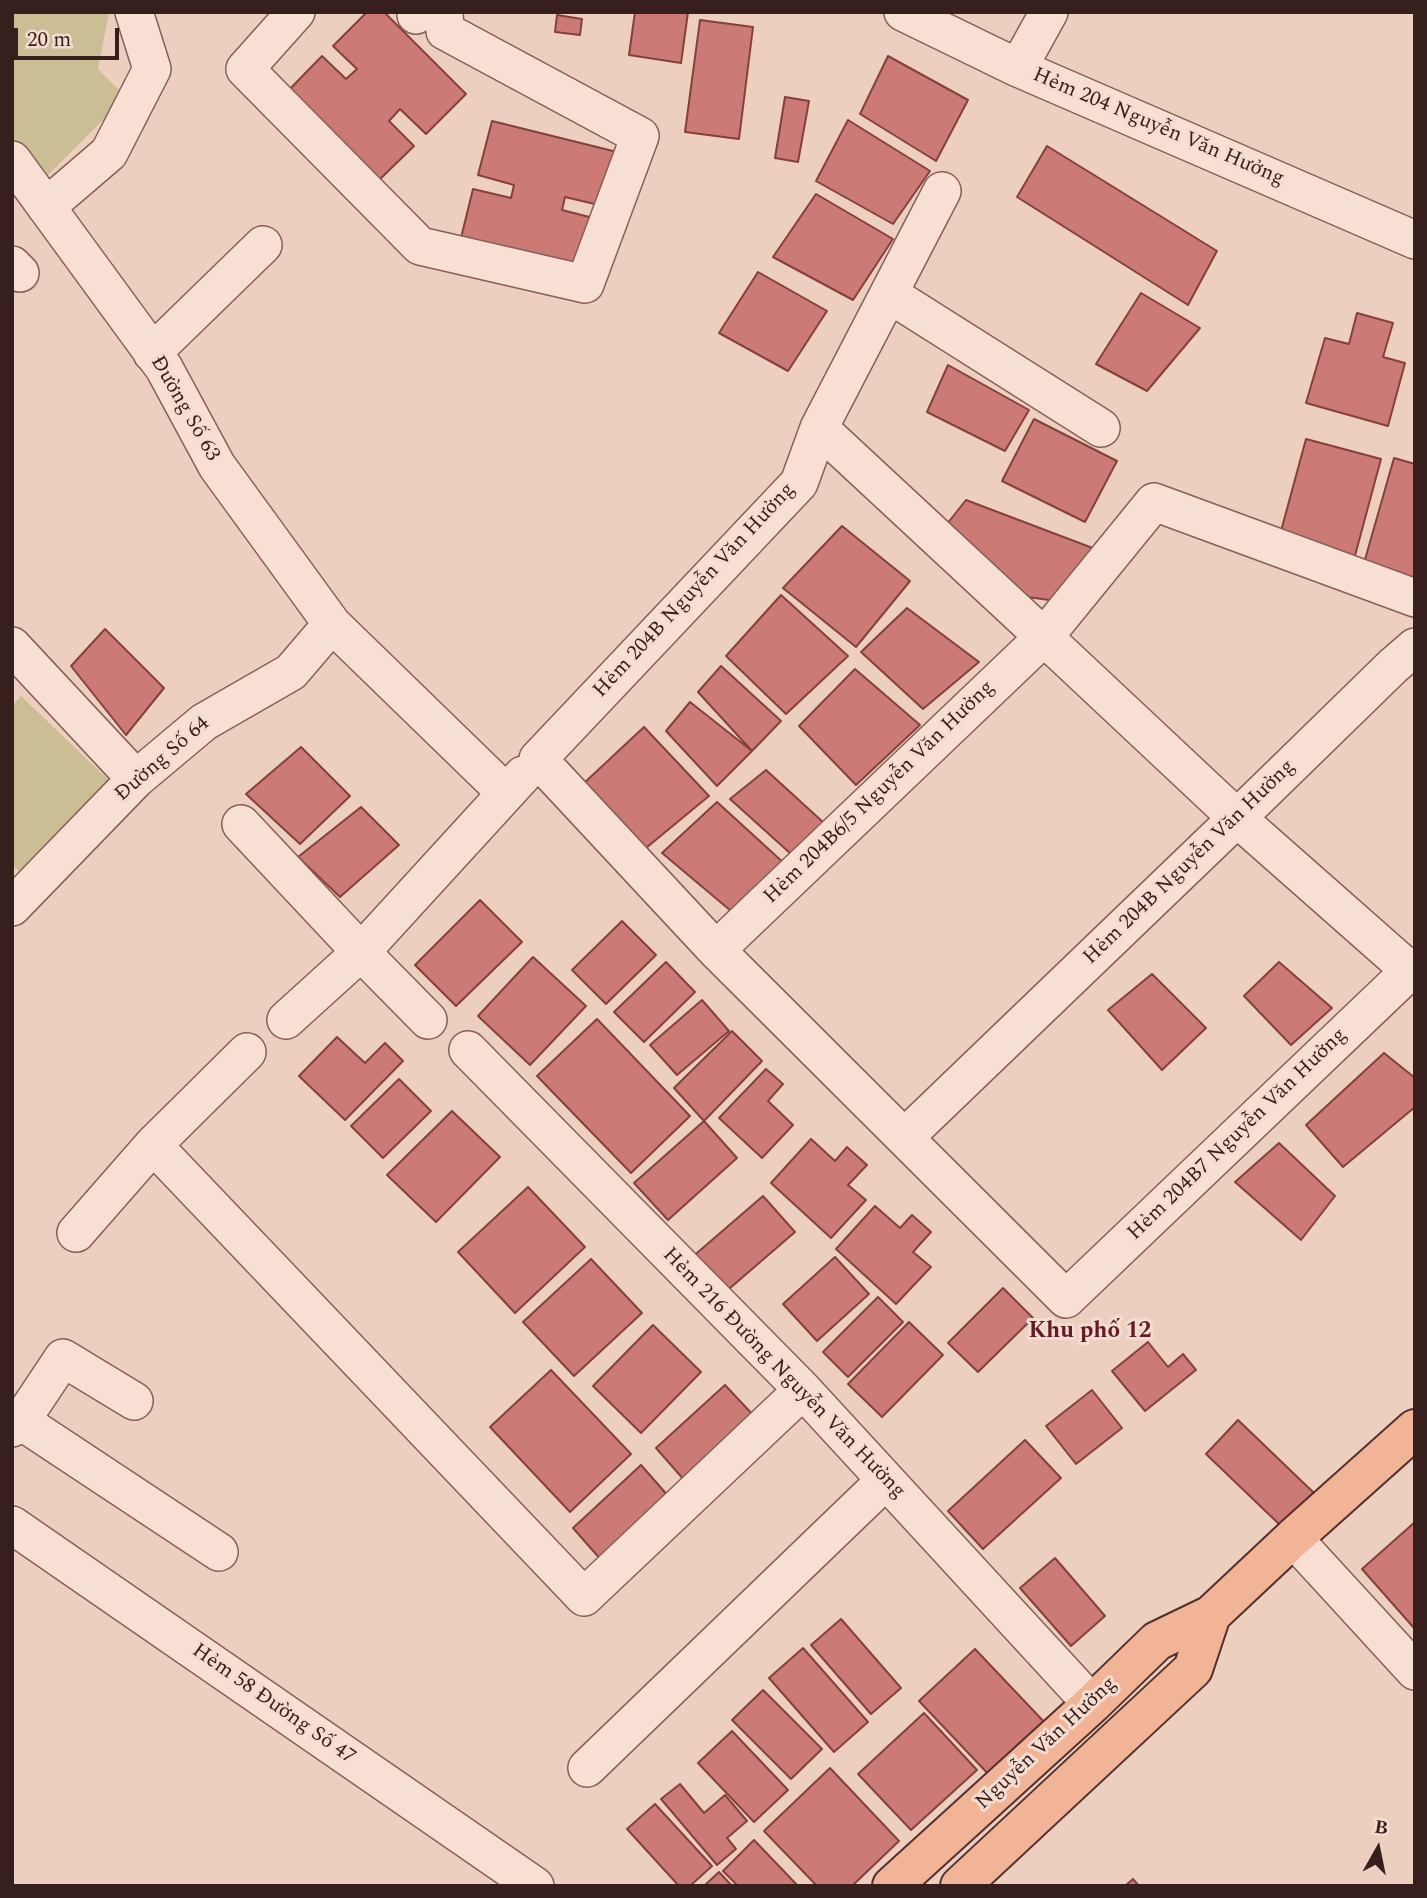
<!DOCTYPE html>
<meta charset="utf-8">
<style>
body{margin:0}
#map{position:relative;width:1427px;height:1898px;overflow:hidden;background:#edcfc0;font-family:Spectral,serif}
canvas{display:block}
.frame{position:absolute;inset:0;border:14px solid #361f1d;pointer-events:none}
.north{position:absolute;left:1343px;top:1814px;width:70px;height:70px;-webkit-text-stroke:5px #f5dcd0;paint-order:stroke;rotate:9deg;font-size:19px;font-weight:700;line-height:28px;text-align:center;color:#361f1d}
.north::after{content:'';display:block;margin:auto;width:24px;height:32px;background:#361f1d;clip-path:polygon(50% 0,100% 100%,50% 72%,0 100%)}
.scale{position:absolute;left:14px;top:28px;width:105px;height:32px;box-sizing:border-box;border:4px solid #361f1d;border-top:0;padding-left:9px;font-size:21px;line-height:24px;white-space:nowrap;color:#361f1d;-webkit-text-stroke:5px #f5dcd0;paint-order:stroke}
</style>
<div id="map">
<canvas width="1427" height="1898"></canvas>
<div class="frame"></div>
<div class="north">B</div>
<div class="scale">20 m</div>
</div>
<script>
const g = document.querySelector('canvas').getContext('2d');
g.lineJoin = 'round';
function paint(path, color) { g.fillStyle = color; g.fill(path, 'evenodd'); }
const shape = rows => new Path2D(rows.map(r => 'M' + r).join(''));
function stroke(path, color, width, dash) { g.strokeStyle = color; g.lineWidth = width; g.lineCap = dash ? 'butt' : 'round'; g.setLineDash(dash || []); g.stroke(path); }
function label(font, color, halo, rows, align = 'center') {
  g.font = font + ' Spectral,serif'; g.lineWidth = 6; g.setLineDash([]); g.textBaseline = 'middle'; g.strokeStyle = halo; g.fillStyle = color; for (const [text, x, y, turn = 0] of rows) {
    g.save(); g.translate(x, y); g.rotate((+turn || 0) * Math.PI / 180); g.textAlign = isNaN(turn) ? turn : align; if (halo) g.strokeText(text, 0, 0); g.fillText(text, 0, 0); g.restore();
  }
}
paint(shape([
 [12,12,109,12,98,69,126,97,45,178,12,137],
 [21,696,117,788,28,880,12,864,12,706]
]), '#cbbd94');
const building = shape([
 [367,12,384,12,466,94,426,134,400,109,389,121,414,146,374,185,284,95,322,56,346,79,357,69,333,46,367,12],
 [635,12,688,12,681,63,629,55,635,12],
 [557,15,582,19,580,35,555,32,557,15],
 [700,20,753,27,739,139,685,132,700,20],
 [888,56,968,100,936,161,860,114,888,56],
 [785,97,809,101,798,162,775,158,785,97],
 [848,120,930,171,893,224,816,181,848,120],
 [492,121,617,152,603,206,565,197,562,210,601,220,586,278,459,246,473,189,511,198,514,185,478,175,492,121],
 [1047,146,1217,251,1188,305,1017,197,1047,146],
 [816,194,893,239,853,300,773,257,816,194],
 [758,272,827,311,788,371,719,333,758,272],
 [1141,293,1200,328,1147,391,1096,364,1141,293],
 [1357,313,1393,323,1383,357,1405,363,1388,426,1306,403,1325,338,1349,344,1357,313],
 [948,365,1029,410,1005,451,927,412,948,365],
 [1034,419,1117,461,1085,522,1002,481,1034,419],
 [1306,439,1381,459,1353,563,1278,542,1306,439],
 [1394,458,1415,464,1415,585,1362,570,1394,458],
 [966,500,1111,555,1072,603,1027,597,947,524,966,500],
 [842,526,910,581,856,647,783,588,842,526],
 [781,595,848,656,786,714,726,656,781,595],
 [907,608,979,662,923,709,861,652,907,608],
 [105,629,164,688,126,735,71,666,105,629],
 [721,666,781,721,752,751,698,692,721,666],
 [855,669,920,725,856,785,799,726,855,669],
 [690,702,752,751,717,786,666,731,690,702],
 [644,727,709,796,646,848,582,785,644,727],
 [301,747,350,796,300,844,246,794,301,747],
 [766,770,824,823,791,854,730,799,766,770],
 [717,802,786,865,731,911,662,853,717,802],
 [361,807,399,845,340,897,298,857,361,807],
 [480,900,522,942,456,1006,415,965,480,900],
 [622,921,656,955,606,1004,572,970,622,921],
 [533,957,586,1006,530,1065,478,1016,533,957],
 [666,962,695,992,644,1042,614,1012,666,962],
 [1279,962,1332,1008,1291,1045,1244,996,1279,962],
 [1152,974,1206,1028,1162,1070,1108,1010,1152,974],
 [702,1000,729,1031,677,1075,650,1045,702,1000],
 [597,1019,690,1116,631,1173,537,1076,597,1019],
 [732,1031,762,1061,704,1121,674,1088,732,1031],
 [337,1037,365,1063,385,1043,403,1061,345,1120,299,1076,337,1037],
 [1384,1053,1415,1078,1415,1107,1343,1167,1306,1125,1384,1053],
 [766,1069,783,1084,768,1101,793,1125,762,1158,719,1118,766,1069],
 [399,1079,431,1111,383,1158,351,1126,399,1079],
 [452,1111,500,1157,436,1222,387,1175,452,1111],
 [704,1121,737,1158,668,1220,634,1183,704,1121],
 [811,1139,835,1161,847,1147,867,1165,848,1185,866,1200,831,1238,771,1183,811,1139],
 [1279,1143,1335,1196,1301,1240,1235,1182,1279,1143],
 [528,1187,585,1247,515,1313,458,1252,528,1187],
 [763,1196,795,1232,722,1295,690,1259,763,1196],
 [875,1206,900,1228,912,1215,931,1232,913,1252,931,1267,896,1304,836,1249,875,1206],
 [835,1257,869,1294,817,1341,783,1304,835,1257],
 [591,1259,642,1313,574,1376,523,1322,591,1259],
 [1003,1288,1033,1318,978,1372,948,1343,1003,1288],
 [878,1297,903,1322,848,1377,823,1352,878,1297],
 [909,1322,943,1355,882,1417,848,1384,909,1322],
 [653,1325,701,1372,641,1433,593,1386,653,1325],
 [1148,1342,1168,1367,1183,1354,1196,1370,1145,1411,1112,1371,1148,1342],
 [551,1370,631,1454,570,1512,490,1427,551,1370],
 [725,1385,754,1416,685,1481,656,1448,725,1385],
 [1092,1390,1122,1428,1076,1464,1046,1426,1092,1390],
 [1238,1420,1314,1493,1281,1526,1206,1454,1238,1420],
 [1025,1440,1061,1478,983,1549,948,1511,1025,1440],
 [641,1465,670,1498,602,1561,573,1528,641,1465],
 [1415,1522,1415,1627,1414,1628,1362,1569,1415,1522],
 [1055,1558,1105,1616,1071,1646,1020,1588,1055,1558],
 [841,1619,901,1688,871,1714,811,1645,841,1619],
 [803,1648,868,1722,834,1752,769,1678,803,1648],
 [975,1649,1048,1726,992,1778,919,1701,975,1649],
 [763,1690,822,1749,791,1779,732,1720,763,1690],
 [924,1713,977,1770,911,1830,858,1774,924,1713],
 [732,1731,788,1790,754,1822,698,1763,732,1731],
 [830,1768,899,1841,852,1886,817,1886,764,1831,830,1768],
 [680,1784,704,1813,725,1795,747,1821,727,1838,736,1849,717,1865,661,1799,680,1784],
 [655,1804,712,1866,690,1886,679,1886,627,1829,655,1804],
 [754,1840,798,1886,738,1886,723,1871,754,1840],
 [719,1872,732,1886,704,1886,719,1872],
 [1133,1879,1139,1886,1125,1886,1133,1879]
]);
paint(building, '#cc7a76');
stroke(building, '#85403e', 2);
const minor = shape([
 [296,12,245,69,420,246,585,284,640,136,445,31,444,12],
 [416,12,416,15],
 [903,12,1018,68,1415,240],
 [1018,68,1049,12],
 [12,160,164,368,217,466,332,624,506,793],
 [942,191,819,428,799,483,538,759,716,950,1066,1299,1415,966],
 [46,207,109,153,152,69,134,12],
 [12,265,20,273],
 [889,294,1101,428],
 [152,353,263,245],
 [819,428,1044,637,1154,502,1415,598],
 [12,646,136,779],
 [241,824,361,952,428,1020],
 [12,907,136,779,204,722,291,672,332,624],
 [716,950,1044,637,1237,818,1415,975],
 [286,1020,361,952,523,775],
 [468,1050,803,1390,1092,1704],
 [905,1137,1237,818,1393,666,1415,647],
 [153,1145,584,1597,803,1390],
 [76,1233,153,1145,247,1052],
 [21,1421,63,1358,134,1401],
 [12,1428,21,1421,219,1552],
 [12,1525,535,1886],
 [1293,1538,1415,1671],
 [587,1768,885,1481]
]);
const major = shape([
 [892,1886,1092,1704,1157,1641,1211,1615,1293,1538,1415,1429],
 [960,1886,1193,1669,1211,1615]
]);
stroke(minor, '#866058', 40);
stroke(major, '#54302d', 42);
stroke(minor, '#f8dfd3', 37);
stroke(major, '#f1b497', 38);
label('21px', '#361f1d', '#f5dcd0', [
 ["Hẻm 204 Nguyễn Văn Hưởng",1158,128,23],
 ["Đường Số 63",184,409,60],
 ["Hẻm 204B Nguyễn Văn Hưởng",695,591,-47],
 ["Đường Số 64",163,760,-41],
 ["Hẻm 204B6/5 Nguyễn Văn Hưởng",880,793,-44],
 ["Hẻm 204B Nguyễn Văn Hưởng",1190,863,-44],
 ["Hẻm 204B7 Nguyễn Văn Hưởng",1238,1135,-44],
 ["Hẻm 216 Đường Nguyễn Văn Hưởng",783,1374,46],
 ["Hẻm 58 Đường Số 47",273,1705,35],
 ["Nguyễn Văn Hưởng",1047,1744,-43]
]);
label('bold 23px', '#621c27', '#f5dcd0', [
 ["Khu phố 12",1090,1332]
]);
</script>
